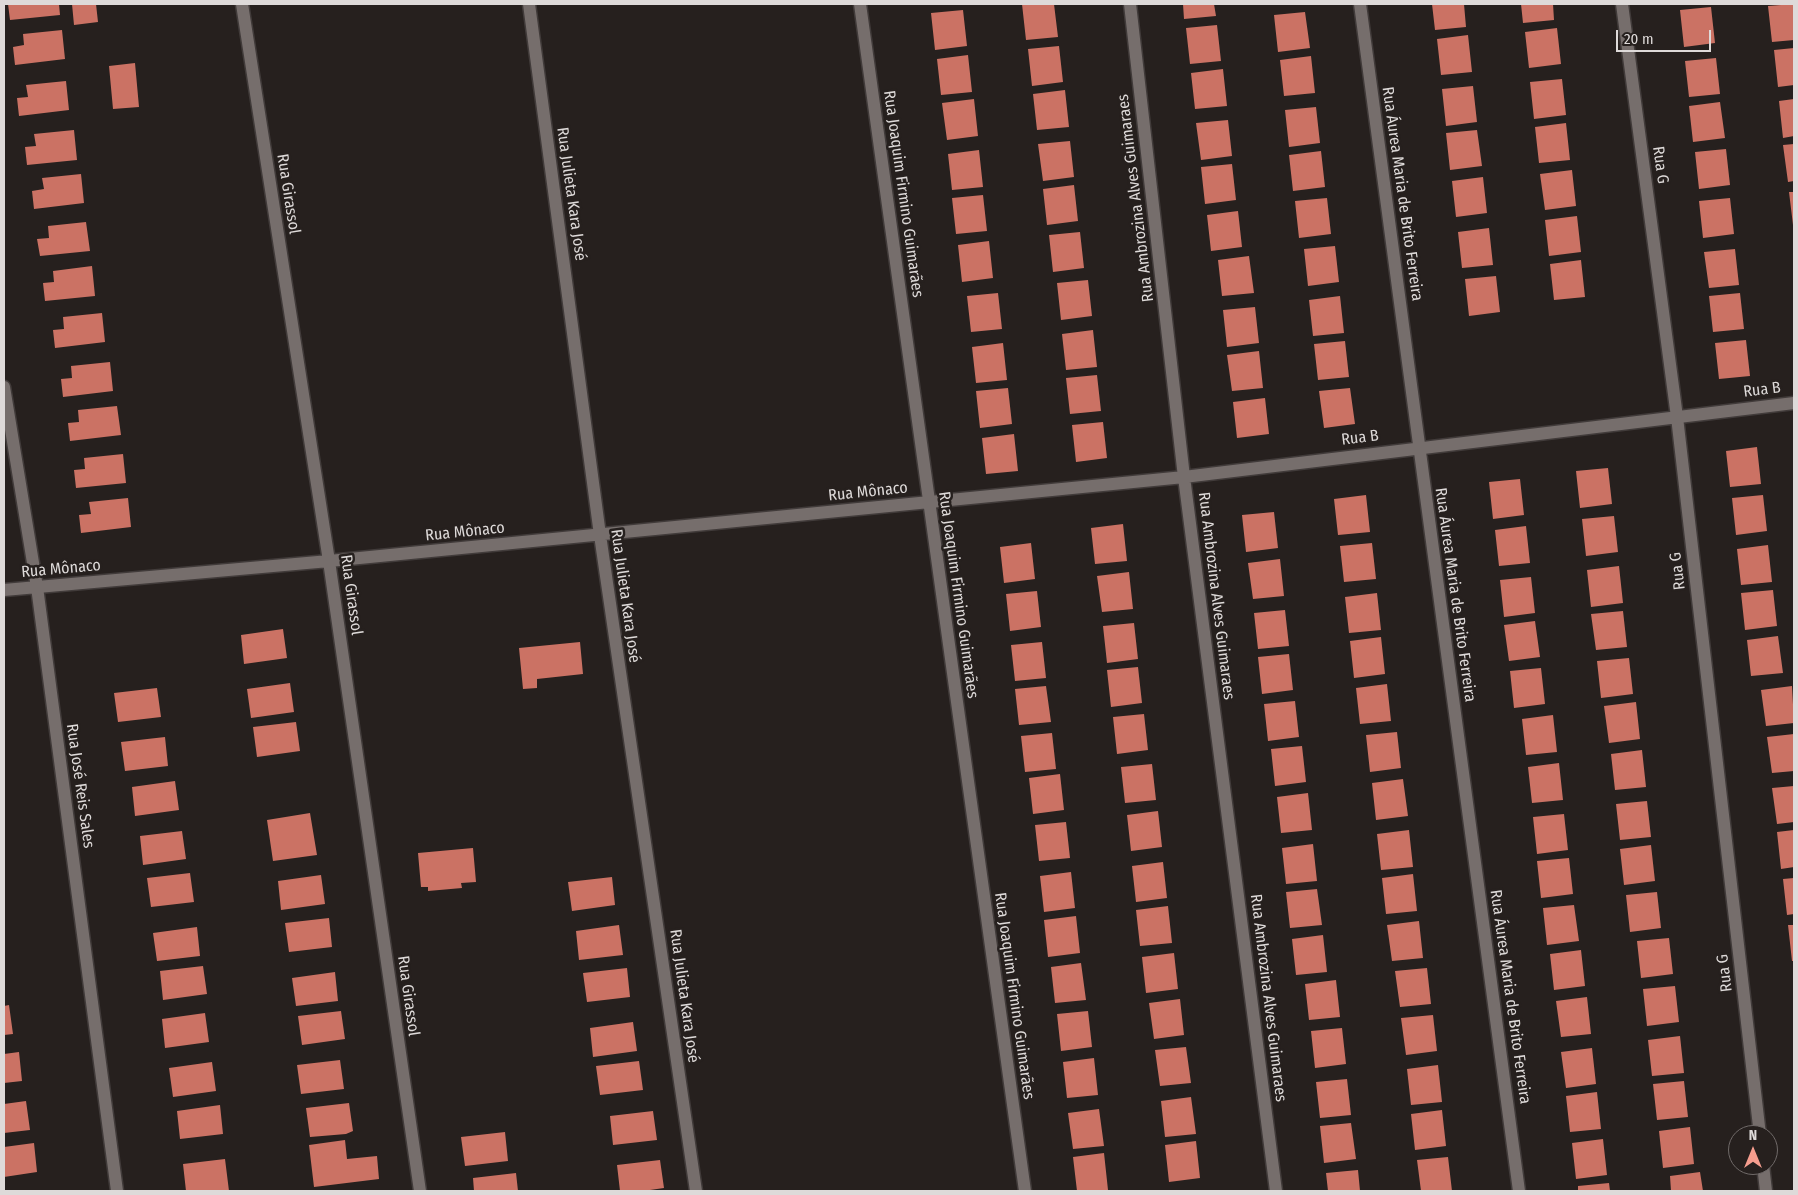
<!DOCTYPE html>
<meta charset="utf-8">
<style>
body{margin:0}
#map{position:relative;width:1798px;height:1195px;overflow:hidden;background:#26201e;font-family:"Fira Sans Condensed",sans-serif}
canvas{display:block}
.frame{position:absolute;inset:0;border:5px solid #dedad9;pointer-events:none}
.north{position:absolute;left:1728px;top:1125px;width:50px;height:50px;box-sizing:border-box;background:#26201e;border:1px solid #706a69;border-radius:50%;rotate:0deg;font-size:14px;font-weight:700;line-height:20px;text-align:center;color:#dedad9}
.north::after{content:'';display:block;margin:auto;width:18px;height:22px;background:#f59d8e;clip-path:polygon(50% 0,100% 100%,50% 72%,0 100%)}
.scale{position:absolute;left:1616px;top:30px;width:95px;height:22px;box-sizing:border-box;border:2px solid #dedad9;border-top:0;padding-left:6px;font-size:15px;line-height:18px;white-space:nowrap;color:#dedad9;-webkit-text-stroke:4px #26201e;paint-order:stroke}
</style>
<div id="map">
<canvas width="1798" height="1195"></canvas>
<div class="frame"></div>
<div class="north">N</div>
<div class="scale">20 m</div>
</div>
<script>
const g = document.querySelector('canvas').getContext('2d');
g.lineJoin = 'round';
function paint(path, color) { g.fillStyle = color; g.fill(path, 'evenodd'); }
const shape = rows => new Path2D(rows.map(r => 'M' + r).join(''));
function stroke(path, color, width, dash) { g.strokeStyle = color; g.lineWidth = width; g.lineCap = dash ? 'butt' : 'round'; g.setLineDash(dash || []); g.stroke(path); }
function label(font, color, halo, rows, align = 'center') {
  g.font = font + ' "Fira Sans Condensed",sans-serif'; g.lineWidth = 5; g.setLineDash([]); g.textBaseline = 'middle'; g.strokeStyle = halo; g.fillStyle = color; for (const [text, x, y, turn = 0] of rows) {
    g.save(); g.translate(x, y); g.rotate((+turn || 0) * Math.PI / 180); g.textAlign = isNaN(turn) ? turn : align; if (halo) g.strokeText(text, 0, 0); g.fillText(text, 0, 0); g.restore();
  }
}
paint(shape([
 [8,4,59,4,60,15,10,20],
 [72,4,96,4,98,22,74,25],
 [1022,4,1054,4,1058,37,1026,40],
 [1183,4,1214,4,1216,16,1184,19],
 [1432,4,1464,4,1466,27,1435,30],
 [1521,4,1553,4,1554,20,1523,23],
 [1794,4,1794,40,1772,42,1768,6],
 [1711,7,1715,43,1684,47,1680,10],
 [963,10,967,46,935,50,931,13],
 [1305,12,1310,48,1278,52,1274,15],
 [1217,25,1221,61,1190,64,1186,28],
 [1557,28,1561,64,1529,68,1525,32],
 [62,30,65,59,15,65,13,47,24,45,23,34],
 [1468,35,1472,72,1441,75,1437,39],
 [1059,46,1063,82,1032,86,1028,49],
 [1794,48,1794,85,1778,87,1774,50],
 [968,55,972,92,941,95,937,59],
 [1311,56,1315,93,1284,96,1280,60],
 [1716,58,1720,94,1689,97,1685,61],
 [135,63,139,107,113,109,109,66],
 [1223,69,1227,106,1195,109,1191,73],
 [1562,79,1566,115,1534,119,1530,82],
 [66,81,69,110,19,116,17,98,28,97,26,85],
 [1473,86,1477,122,1446,126,1442,89],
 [1065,90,1069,127,1037,130,1033,94],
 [974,99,978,136,947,140,942,103],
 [1794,99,1794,136,1783,138,1779,101],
 [1720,102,1725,138,1693,142,1689,106],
 [1316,107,1320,143,1289,147,1285,110],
 [1228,120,1232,156,1201,160,1196,123],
 [1566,123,1570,160,1539,163,1535,127],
 [74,130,77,160,27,165,25,147,36,146,34,134],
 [1477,130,1482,166,1450,170,1446,133],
 [1070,141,1074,177,1043,181,1038,144],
 [1794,144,1794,181,1788,182,1783,145],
 [1726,149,1730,185,1699,189,1695,152],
 [979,150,983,187,952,190,948,154],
 [1321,151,1325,187,1293,191,1289,155],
 [1232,164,1236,200,1205,204,1201,167],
 [1572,170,1576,206,1545,210,1540,174],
 [81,174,84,203,34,209,32,191,44,189,42,178],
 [1483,177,1487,213,1456,217,1452,181],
 [1074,185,1078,221,1047,225,1043,189],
 [1789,192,1794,192,1794,225,1793,225],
 [983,195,987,231,956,234,952,198],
 [1327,198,1331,234,1299,238,1295,201],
 [1730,198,1734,234,1703,238,1699,201],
 [1238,211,1242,247,1211,251,1207,215],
 [1577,216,1581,252,1549,256,1545,220],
 [86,222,90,251,40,256,37,239,49,238,48,226],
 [1489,228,1493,265,1462,268,1458,232],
 [1080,232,1084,268,1053,272,1049,235],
 [989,241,993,278,962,282,958,245],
 [1335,246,1339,282,1308,286,1304,249],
 [1735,249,1739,285,1709,288,1704,252],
 [1249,256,1254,293,1222,296,1218,260],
 [1581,260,1585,297,1554,300,1550,264],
 [92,266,95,296,45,301,43,283,54,282,53,271],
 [1496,276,1500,312,1469,316,1465,279],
 [1088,280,1092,316,1061,320,1057,283],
 [998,293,1002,329,971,332,967,296],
 [1740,293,1744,329,1713,332,1709,296],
 [1340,296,1344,333,1313,336,1309,300],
 [1255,307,1259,343,1227,347,1223,310],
 [102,313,105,342,55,348,53,330,64,329,63,317],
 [1093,330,1097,367,1066,370,1062,334],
 [1746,340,1750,376,1719,379,1715,343],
 [1345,341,1349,377,1318,380,1314,344],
 [1003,343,1007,380,976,383,972,347],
 [1259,351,1263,388,1232,391,1227,355],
 [110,362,113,391,63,397,61,379,72,378,71,366],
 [1097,375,1101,411,1070,414,1066,378],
 [1008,388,1012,424,980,428,976,391],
 [1350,388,1355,424,1324,428,1319,391],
 [1265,398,1269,434,1237,438,1233,402],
 [117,406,121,435,70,441,68,423,79,422,78,410],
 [1103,422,1107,458,1076,462,1072,425],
 [1014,434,1018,471,986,474,982,438],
 [1757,447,1761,484,1730,487,1726,451],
 [123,454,126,483,76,488,74,470,85,469,84,458],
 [1608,468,1612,504,1580,508,1576,471],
 [1520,479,1524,515,1493,519,1489,482],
 [1366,495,1370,532,1338,535,1334,499],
 [1763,495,1767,531,1736,535,1732,498],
 [128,498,131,527,81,533,79,515,91,514,89,502],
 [1274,512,1278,548,1246,552,1242,515],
 [1614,516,1618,552,1586,556,1582,519],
 [1123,524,1127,561,1095,564,1091,528],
 [1526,526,1530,563,1499,566,1495,530],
 [1031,543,1035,579,1004,583,1000,547],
 [1372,543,1376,579,1344,582,1340,546],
 [1768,545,1772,582,1741,585,1737,549],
 [1280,559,1284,596,1253,599,1248,563],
 [1619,566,1623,603,1591,607,1587,570],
 [1129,572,1133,609,1102,612,1097,576],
 [1531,577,1535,613,1504,617,1500,580],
 [1773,590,1777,626,1745,630,1741,593],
 [1037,591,1041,627,1010,631,1006,594],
 [1377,593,1381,630,1349,633,1345,597],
 [1285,610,1289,646,1258,649,1254,613],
 [1623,611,1627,647,1596,650,1591,614],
 [1535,621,1540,657,1509,661,1504,625],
 [1134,623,1138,659,1107,663,1103,626],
 [283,629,287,658,244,664,241,635],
 [1778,636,1783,673,1751,676,1747,640],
 [1381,637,1385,674,1354,678,1350,641],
 [580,642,583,674,537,679,537,688,523,689,519,648],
 [1042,642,1046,678,1015,681,1011,645],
 [1289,654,1293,690,1262,694,1258,657],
 [1629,658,1633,694,1601,698,1597,661],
 [1138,667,1142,703,1111,707,1107,670],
 [1541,668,1545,704,1514,708,1510,671],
 [290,683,294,712,251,718,247,689],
 [1387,684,1391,721,1360,724,1356,688],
 [1046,686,1051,722,1019,725,1015,689],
 [1792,686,1794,723,1766,726,1761,690],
 [157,688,161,717,118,722,114,693],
 [1295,701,1299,737,1268,741,1264,704],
 [1636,702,1640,739,1609,743,1604,706],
 [1144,714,1148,750,1117,754,1113,717],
 [1553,715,1557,752,1526,755,1522,719],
 [296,722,300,751,257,757,253,727],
 [1397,732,1401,768,1370,772,1366,735],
 [1052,733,1056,769,1025,772,1021,736],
 [1794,734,1794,771,1772,773,1767,737],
 [165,737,168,766,125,771,121,742],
 [1302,746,1306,782,1275,786,1271,749],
 [1642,750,1646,787,1615,790,1611,754],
 [1559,763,1563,800,1532,803,1528,767],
 [1152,764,1156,800,1125,803,1121,767],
 [1060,774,1064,810,1033,814,1029,778],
 [1403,779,1408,816,1376,820,1372,783],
 [175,781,179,810,135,816,132,787],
 [1794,786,1794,822,1777,824,1772,788],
 [1308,793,1312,830,1281,833,1277,797],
 [1647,801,1651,837,1620,840,1616,804],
 [1158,811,1162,847,1131,851,1127,815],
 [310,813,317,855,273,861,267,820],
 [1564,814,1568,850,1537,854,1533,817],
 [1066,822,1070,858,1039,861,1035,825],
 [1409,830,1413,867,1381,870,1377,834],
 [1794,830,1794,867,1781,869,1777,832],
 [182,831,186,859,143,865,140,836],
 [1313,844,1317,881,1286,884,1282,848],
 [1651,845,1655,881,1624,885,1620,849],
 [473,848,476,882,461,883,462,888,428,891,428,887,421,887,418,853],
 [1569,858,1573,894,1541,898,1537,861],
 [1163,862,1167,898,1136,902,1132,866],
 [1071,872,1075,908,1044,912,1040,876],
 [190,873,194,902,151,907,147,878],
 [1413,874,1417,911,1386,914,1382,878],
 [321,875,325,904,281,910,278,881],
 [612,877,615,905,572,911,568,882],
 [1794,878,1794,914,1787,915,1783,879],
 [1317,889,1322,925,1290,928,1286,892],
 [1657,892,1661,928,1630,932,1626,895],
 [1574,905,1579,941,1547,945,1543,908],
 [1168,906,1172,943,1140,946,1136,910],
 [1076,916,1080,953,1048,957,1044,920],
 [329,918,332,947,289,952,285,923],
 [1419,921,1423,958,1392,961,1387,925],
 [619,925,623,955,579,960,576,931],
 [1788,925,1794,925,1794,961,1792,961],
 [197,927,200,956,157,961,153,933],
 [1323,935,1327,972,1296,975,1292,939],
 [1669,938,1673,974,1641,978,1637,941],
 [1581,950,1585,986,1554,990,1550,954],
 [1174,953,1178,989,1146,993,1142,957],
 [1081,963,1086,1000,1055,1003,1051,967],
 [203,966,207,994,163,1000,160,971],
 [627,968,630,997,587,1002,583,973],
 [1427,968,1431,1004,1400,1007,1395,971],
 [335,972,338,1001,296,1006,292,978],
 [1336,980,1340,1017,1309,1020,1305,984],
 [1675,986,1679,1022,1647,1026,1643,989],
 [1587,997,1591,1034,1561,1037,1556,1001],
 [1180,999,1184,1035,1154,1039,1149,1003],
 [9,1005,13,1034,4,1035,4,1006],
 [341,1011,345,1039,302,1045,298,1016],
 [1088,1011,1092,1047,1061,1051,1057,1014],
 [205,1013,209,1042,165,1048,162,1019],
 [1433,1015,1437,1051,1406,1055,1401,1018],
 [633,1022,637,1051,593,1057,590,1028],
 [1342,1028,1346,1064,1315,1068,1311,1031],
 [1680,1036,1684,1073,1652,1076,1648,1040],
 [1186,1047,1191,1083,1160,1086,1155,1050],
 [1592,1048,1596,1084,1566,1088,1561,1052],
 [19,1052,22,1081,4,1083,4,1054],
 [1094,1058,1098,1095,1067,1098,1063,1062],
 [340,1060,344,1089,301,1094,297,1065],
 [639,1061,643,1090,600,1095,596,1066],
 [212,1062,216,1091,173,1097,169,1068],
 [1438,1065,1442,1102,1411,1105,1407,1069],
 [1347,1079,1351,1115,1320,1118,1316,1082],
 [1684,1081,1688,1117,1657,1120,1653,1084],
 [1597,1092,1601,1129,1570,1132,1566,1096],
 [1191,1097,1196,1134,1165,1137,1161,1101],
 [26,1101,30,1130,4,1133,4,1104],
 [349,1103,353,1131,346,1134,310,1137,306,1108],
 [220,1105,223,1134,180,1139,177,1111],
 [1099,1109,1104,1146,1073,1149,1068,1113],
 [1442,1110,1446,1146,1415,1150,1411,1114],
 [653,1111,657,1140,613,1145,610,1116],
 [1351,1123,1356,1159,1324,1163,1320,1126],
 [1690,1127,1694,1164,1663,1168,1659,1131],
 [505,1132,508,1161,465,1166,461,1137],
 [1603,1139,1607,1175,1576,1179,1572,1143],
 [345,1140,347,1159,377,1156,379,1179,314,1187,309,1145],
 [1196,1141,1200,1178,1169,1182,1165,1145],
 [34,1143,37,1172,4,1177,4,1147],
 [1104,1153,1108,1190,1077,1191,1073,1157],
 [1448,1157,1452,1191,1421,1191,1417,1160],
 [225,1159,229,1191,186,1191,183,1164],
 [660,1160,664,1188,643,1191,620,1191,617,1165],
 [1358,1170,1360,1191,1328,1191,1326,1173],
 [1700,1172,1703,1191,1671,1191,1670,1176],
 [516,1173,518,1191,474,1191,473,1178],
 [1609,1183,1610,1191,1578,1191,1578,1186]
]), '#cb7264');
const street = shape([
 [242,4,329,561,420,1191],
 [529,4,600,535,696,1191],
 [860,4,1025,1191],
 [1130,4,1184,477,1276,1191],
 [1360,4,1519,1191],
 [1622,4,1677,417,1760,1135],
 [4,387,37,587,117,1191],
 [4,590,329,561,1184,477,1794,403],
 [1763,1165,1766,1191]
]);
stroke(street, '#413b3a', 15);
stroke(street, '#766e6c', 12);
label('16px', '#dedad9', '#26201e', [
 ["Rua G",1660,165,82],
 ["Rua Girassol",288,194,81],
 ["Rua Julieta Kara José",571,194,82],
 ["Rua Joaquim Firmino Guimarães",903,194,82],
 ["Rua Áurea Maria de Brito Ferreira",1402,194,82],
 ["Rua Ambrozina Alves Guimaraes",1136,198,-97],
 ["Rua B",1762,390,-7],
 ["Rua B",1360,438,-7],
 ["Rua Mônaco",868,492,-6],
 ["Rua Mônaco",465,532,-6],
 ["Rua Mônaco",61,569,-5],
 ["Rua G",1678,571,-97],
 ["Rua Girassol",351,595,82],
 ["Rua Joaquim Firmino Guimarães",958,595,82],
 ["Rua Áurea Maria de Brito Ferreira",1455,595,82],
 ["Rua Julieta Kara José",625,596,82],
 ["Rua Ambrozina Alves Guimaraes",1216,596,83],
 ["Rua José Reis Sales",80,786,82],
 ["Rua G",1725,973,-97],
 ["Rua Girassol",408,996,82],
 ["Rua Julieta Kara José",684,996,82],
 ["Rua Joaquim Firmino Guimarães",1014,996,82],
 ["Rua Áurea Maria de Brito Ferreira",1510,997,82],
 ["Rua Ambrozina Alves Guimaraes",1268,998,83]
]);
</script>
